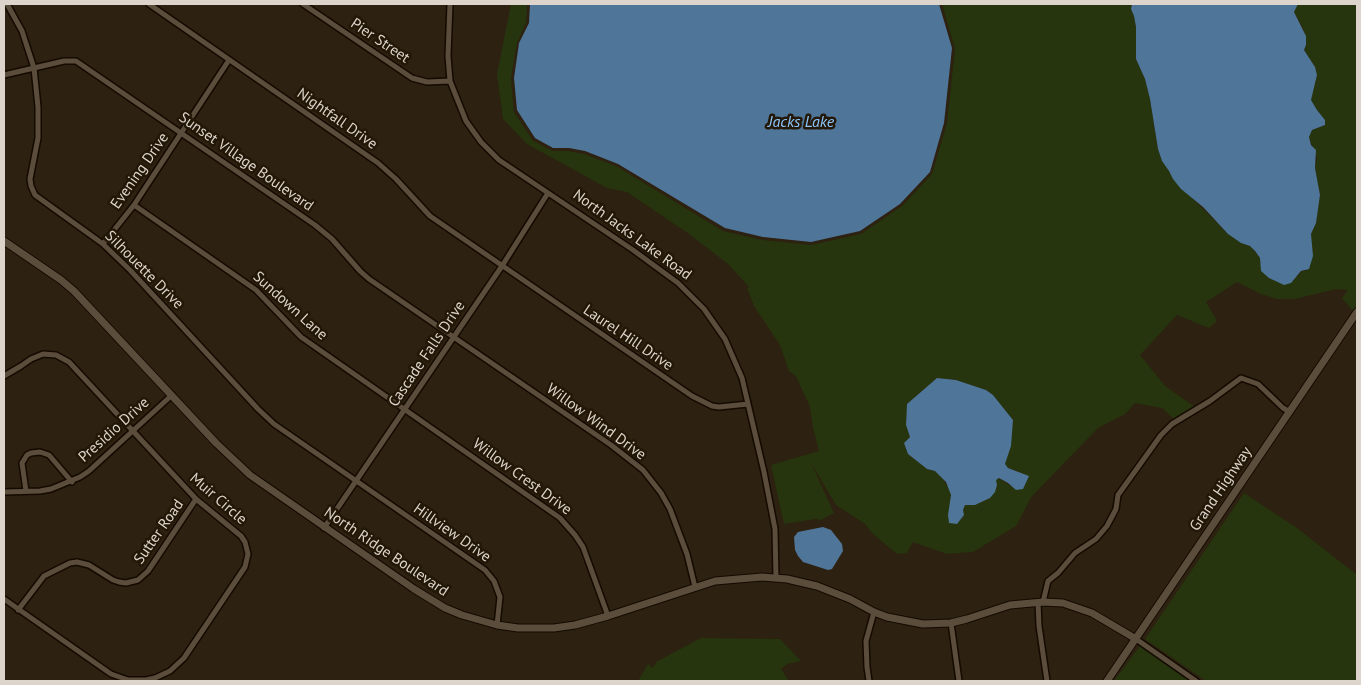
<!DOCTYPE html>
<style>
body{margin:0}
#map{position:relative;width:1361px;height:685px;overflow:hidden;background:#2d2111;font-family:"PT Sans",sans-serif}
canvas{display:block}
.frame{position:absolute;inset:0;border:5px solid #ddd5cb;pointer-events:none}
</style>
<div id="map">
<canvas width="1361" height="685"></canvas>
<div class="frame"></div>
</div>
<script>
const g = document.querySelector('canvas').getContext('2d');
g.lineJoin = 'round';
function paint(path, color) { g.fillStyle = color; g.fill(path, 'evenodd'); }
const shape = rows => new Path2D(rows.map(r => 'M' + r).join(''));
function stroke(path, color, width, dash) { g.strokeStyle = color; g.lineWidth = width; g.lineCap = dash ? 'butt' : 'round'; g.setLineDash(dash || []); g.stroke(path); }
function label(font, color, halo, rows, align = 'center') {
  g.font = font + ' "PT Sans",sans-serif'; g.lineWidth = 5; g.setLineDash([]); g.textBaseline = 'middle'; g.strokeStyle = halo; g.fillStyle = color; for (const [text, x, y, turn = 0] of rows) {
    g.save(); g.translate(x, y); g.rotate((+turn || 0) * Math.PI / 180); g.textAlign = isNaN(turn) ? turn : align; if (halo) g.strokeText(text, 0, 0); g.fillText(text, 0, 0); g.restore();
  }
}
paint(shape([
 [511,4,527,4,527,6,526,23,517,43,511,78,514,112,533,141,553,151,568,151,584,154,616,166,723,231,762,240,811,245,861,234,902,206,932,174,947,123,955,49,942,4,1132,4,1131,9,1134,16,1136,27,1136,59,1145,79,1150,99,1158,149,1162,161,1170,171,1173,179,1228,234,1241,243,1250,246,1260,258,1260,263,1297,277,1302,271,1306,271,1311,234,1316,223,1320,195,1315,168,1317,159,1309,137,1312,130,1325,125,1325,120,1317,110,1311,100,1313,87,1316,82,1315,67,1304,50,1306,45,1304,30,1294,12,1298,4,1357,4,1357,304,1353,311,1342,298,1348,290,1336,289,1295,299,1277,299,1261,294,1237,282,1206,302,1217,321,1209,328,1177,315,1140,355,1165,386,1195,407,1178,423,1162,408,1135,403,1125,414,1098,428,1032,496,1016,526,973,552,947,554,913,542,907,553,897,554,872,533,865,524,836,505,811,463,834,513,821,520,815,519,784,524,771,465,819,451,813,428,810,407,796,376,789,371,780,345,754,306,747,288,749,287,728,264,689,234,627,192,607,188,527,144,503,119,497,74],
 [937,378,956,380,986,390,993,395,1013,420,1008,454,1004,464,1008,468,1017,471,1012,487,999,478,996,480,990,498,975,505,965,505,963,510,951,501,950,490,940,475,935,471,927,469,908,454,905,443,910,437,906,425,907,404],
 [1244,493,1297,528,1357,575,1357,681,1206,681,1145,639],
 [701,638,780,639,801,661,787,664,781,669,789,681,638,681,648,664,653,668,656,662],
 [1140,646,1190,681,1114,681]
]), '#26350d');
paint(shape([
 [530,4,939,4,952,48,944,123,930,172,900,204,860,231,811,242,763,237,725,228,618,164,585,151,569,148,553,148,535,138,517,110,514,78,519,43,529,23],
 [1132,4,1298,4,1294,12,1306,36,1306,45,1304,50,1315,67,1317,75,1311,100,1317,110,1325,120,1325,125,1312,130,1309,137,1311,145,1316,150,1315,168,1320,195,1316,223,1311,234,1313,256,1309,269,1301,271,1291,283,1284,285,1269,278,1261,271,1260,258,1255,251,1250,246,1241,243,1228,234,1203,207,1181,189,1173,179,1169,171,1162,161,1158,149,1150,99,1145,79,1136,59,1136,27,1134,16,1131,9],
 [937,378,956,380,986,390,993,395,1013,420,1011,446,1005,464,1008,468,1029,476,1023,489,1016,490,1008,483,999,478,996,480,997,485,995,492,990,498,975,505,965,505,963,510,964,515,957,524,949,523,948,515,951,495,946,482,935,471,927,469,908,454,904,443,910,437,906,425,907,404],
 [823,527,831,530,842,544,843,551,832,569,828,570,803,562,798,556,795,550,794,537,798,532]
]), '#4f7598');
const street = shape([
 [7,4,22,31,34,68,38,107,38,138,30,179,31,186,35,195,103,244,130,270,258,409,274,424,485,570,494,581,500,597,497,625],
 [149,4,378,163,396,179,430,216,692,396,712,406,719,407,748,404],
 [303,4,412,78,427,82,450,81],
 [450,4,448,56,450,81,466,121,481,142,499,160,633,250,678,283,704,309,725,339,742,378,764,472,775,529,776,578],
 [4,75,64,61,76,61,315,225,332,239,360,271,369,279,611,445,643,470,661,493,670,509,687,554,695,587],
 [134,205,256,290,301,337,560,518,575,535,583,547,608,616],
 [103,244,134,205,229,60],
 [4,376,21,366,31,359,43,354,56,355,69,362,196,499,241,536,245,542,248,554,245,567,184,658,170,671,155,678,146,680,128,680,111,674,4,599],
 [26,491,22,463,27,455,31,453,40,452,49,455,72,482],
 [4,492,40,491,51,489,80,477,89,471,172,395],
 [324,528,502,266,548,193],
 [1038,602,1039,626,1047,681],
 [1043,602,1048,581,1058,573,1075,553,1096,539,1107,526,1116,509,1118,495,1161,435,1172,424,1210,401,1241,378,1258,384,1283,408,1290,412],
 [18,610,44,576,70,563,77,562,89,565,113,580,119,582,126,583,138,580,148,571,196,499],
 [951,623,959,681],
 [1136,639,1196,681],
 [869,681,867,667,866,641,874,612]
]);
const secondary = shape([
 [4,241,61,280,74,291,216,443,250,475,414,589,445,608,462,615,497,625,518,628,554,628,575,625,608,616,715,581,762,577,787,579,817,586,850,599,874,612,887,617,923,624,951,623,967,619,1010,605,1043,602,1063,603,1092,613,1136,639],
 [1107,681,1357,312]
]);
stroke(street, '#150a00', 8);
stroke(secondary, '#150a00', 9);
stroke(street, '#5a4d3c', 5);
stroke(secondary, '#5a4d3c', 7);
label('15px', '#ddd5cb', '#231807', [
 ["Pier Street",380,41,34],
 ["Nightfall Drive",337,119,35],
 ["Sunset Village Boulevard",246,162,35],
 ["Evening Drive",140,171,-55],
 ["North Jacks Lake Road",632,235,36],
 ["Silhouette Drive",144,270,45],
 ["Sundown Lane",290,306,42],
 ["Laurel Hill Drive",628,338,34],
 ["Cascade Falls Drive",427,354,-56],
 ["Willow Wind Drive",596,422,36],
 ["Presidio Drive",114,430,-42],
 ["Willow Crest Drive",522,477,36],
 ["Grand Highway",1221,489,-56],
 ["Muir Circle",218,499,41],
 ["Sutter Road",159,532,-55],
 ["Hillview Drive",452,533,35],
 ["North Ridge Boulevard",386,552,34]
]);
label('italic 16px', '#8bc6fd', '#231807', [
 ["Jacks Lake",801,122]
]);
</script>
